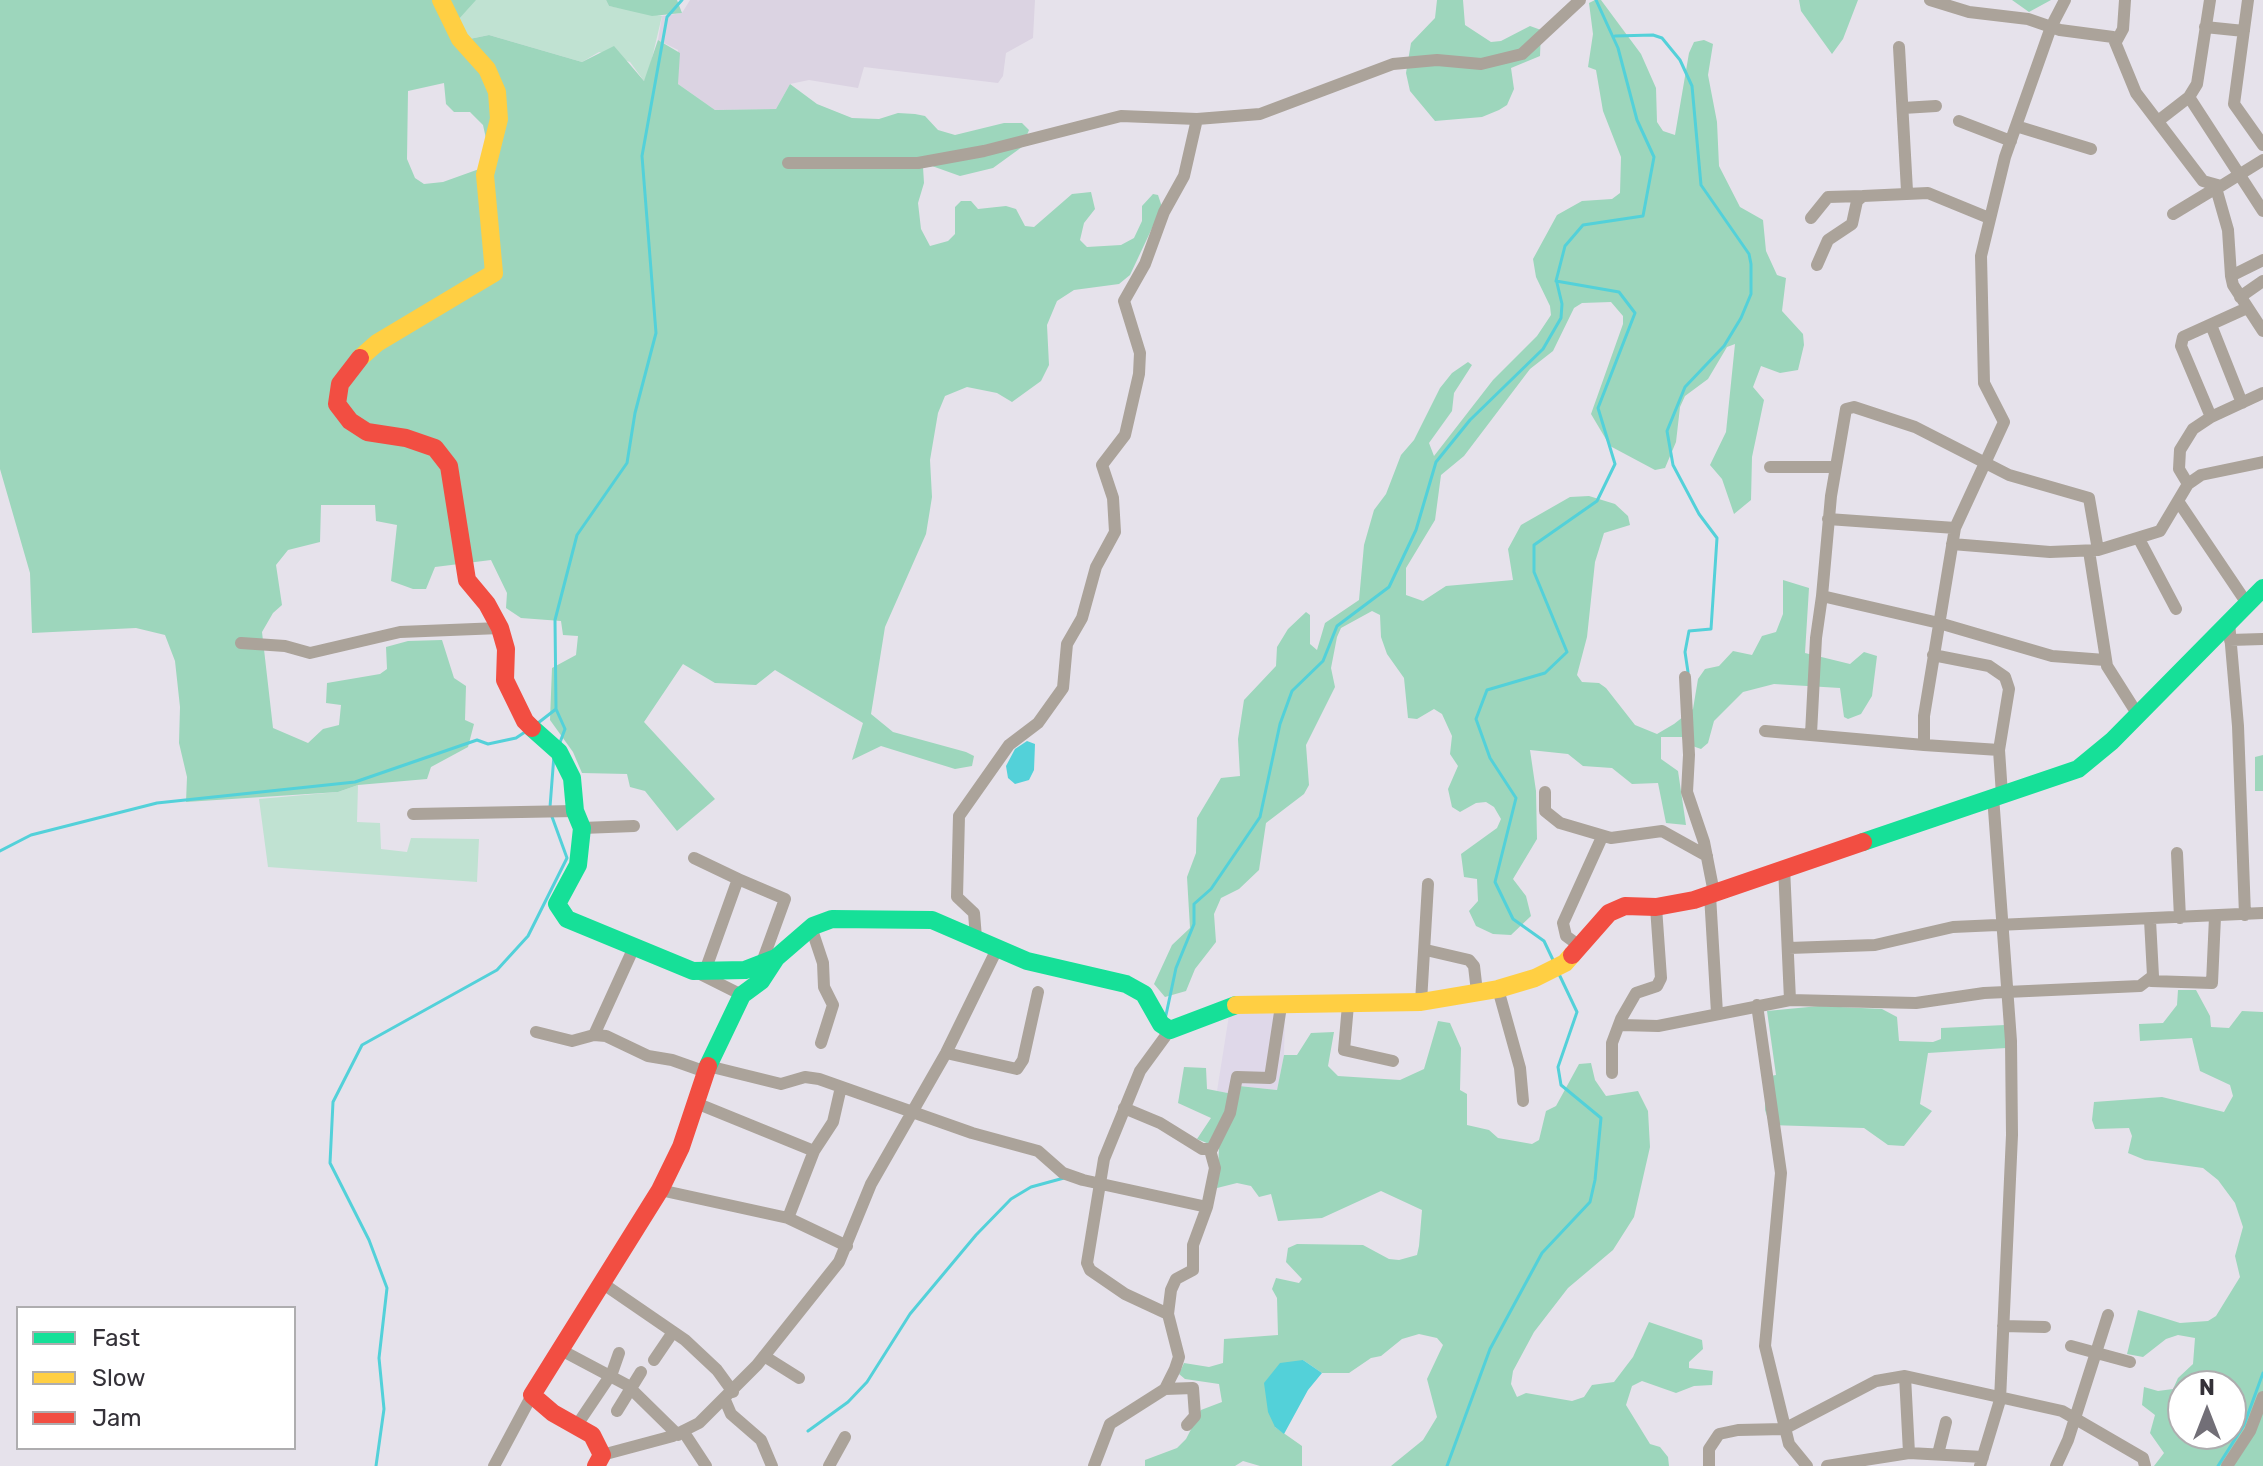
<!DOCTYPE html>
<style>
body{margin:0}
#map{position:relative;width:2263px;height:1466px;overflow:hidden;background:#e6e2eb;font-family:Rubik,sans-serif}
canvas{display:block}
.legend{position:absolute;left:16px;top:1306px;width:280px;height:144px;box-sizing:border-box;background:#fff;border:2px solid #aeadaf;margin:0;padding:10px 14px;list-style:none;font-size:24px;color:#343138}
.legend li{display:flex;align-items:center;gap:16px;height:40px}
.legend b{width:40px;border:2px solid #aeadaf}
.north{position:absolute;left:2167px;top:1370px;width:80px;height:80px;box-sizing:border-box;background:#fff;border:2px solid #aeadaf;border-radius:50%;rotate:0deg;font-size:22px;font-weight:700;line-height:32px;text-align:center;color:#343138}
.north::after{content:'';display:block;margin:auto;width:28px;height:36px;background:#726f77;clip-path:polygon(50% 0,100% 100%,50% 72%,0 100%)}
</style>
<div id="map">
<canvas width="2263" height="1466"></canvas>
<ul class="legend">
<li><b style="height:10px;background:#16e098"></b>Fast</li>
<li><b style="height:10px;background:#ffcf43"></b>Slow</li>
<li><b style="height:10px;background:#f24e42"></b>Jam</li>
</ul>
<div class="north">N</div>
</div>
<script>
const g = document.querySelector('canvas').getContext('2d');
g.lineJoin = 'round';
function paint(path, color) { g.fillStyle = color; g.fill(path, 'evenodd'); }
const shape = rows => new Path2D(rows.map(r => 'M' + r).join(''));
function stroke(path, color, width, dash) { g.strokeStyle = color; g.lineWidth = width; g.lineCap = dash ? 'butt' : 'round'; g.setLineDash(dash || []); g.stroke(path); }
paint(shape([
 [1230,1009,1285,1011,1284,1055,1277,1090,1239,1086,1233,1094,1217,1091]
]), '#dfd8e9');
paint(shape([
 [690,0,1035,0,1033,38,1006,53,1003,76,998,83,864,67,858,88,809,80,790,84,776,109,715,110,678,84,678,50,658,40,662,16,682,13]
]), '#dbd3e2');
paint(shape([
 [473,0,606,0,609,6,662,16,648,75,644,81,630,62,599,52,582,62,489,35,455,42,447,31],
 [358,785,357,822,380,823,381,849,407,852,411,838,479,839,477,882,268,867,259,799,338,792]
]), '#c0e2d2');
paint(shape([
 [0,0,476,0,448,31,455,42,489,35,582,62,614,46,644,81,658,40,680,53,678,84,715,110,776,109,790,84,817,104,852,118,879,119,898,113,915,114,925,116,938,130,955,135,1004,123,1022,123,1029,130,1022,147,993,168,960,176,932,166,923,167,924,183,918,203,921,229,930,246,948,241,955,234,955,207,961,201,971,201,978,209,1006,206,1016,209,1025,226,1034,227,1072,194,1091,192,1095,209,1084,223,1080,240,1087,247,1121,245,1134,238,1142,221,1142,206,1153,194,1158,195,1162,207,1130,275,1119,284,1074,290,1057,301,1047,325,1049,365,1041,381,1012,402,997,393,967,387,945,396,938,413,930,460,932,497,926,534,885,627,871,714,893,732,966,752,974,756,972,766,955,769,881,746,852,760,863,723,775,670,756,685,715,683,683,664,644,722,715,799,677,831,645,791,630,787,627,774,582,773,573,752,550,720,552,668,576,655,578,636,563,635,561,621,521,618,506,608,507,593,491,560,435,567,426,589,413,589,391,581,397,525,376,521,375,505,321,505,320,542,288,550,276,565,282,605,273,613,262,632,273,728,308,743,323,729,339,725,341,705,326,703,327,683,380,674,387,669,386,647,408,641,442,640,454,678,466,686,465,720,474,724,468,747,431,767,427,779,358,785,338,792,186,802,187,777,179,743,180,707,175,661,165,635,136,628,32,633,30,573,0,469],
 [444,83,446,104,454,112,470,112,483,125,487,143,482,168,443,182,424,184,415,178,407,159,408,91],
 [606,0,677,0,682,13,652,16,609,6],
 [1437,0,1463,0,1465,25,1491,42,1501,41,1530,26,1541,30,1540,56,1511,68,1514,89,1507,105,1499,110,1482,117,1435,121,1410,91,1406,73,1411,43,1435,18],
 [1595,0,1601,0,1641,54,1656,88,1657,122,1663,131,1675,135,1689,53,1694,42,1704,40,1713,44,1708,75,1717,122,1719,166,1740,207,1763,220,1766,251,1777,275,1786,278,1782,311,1803,334,1804,345,1798,370,1780,373,1761,366,1753,387,1764,400,1752,457,1751,500,1734,514,1722,479,1710,465,1726,432,1735,344,1727,347,1708,379,1685,396,1680,407,1676,442,1665,468,1655,470,1610,446,1591,414,1623,324,1623,316,1611,302,1582,303,1574,308,1553,351,1530,369,1464,456,1441,475,1435,520,1406,568,1406,595,1423,601,1446,586,1513,580,1508,549,1521,525,1570,497,1589,496,1615,504,1628,516,1630,525,1604,533,1595,562,1587,637,1577,675,1582,682,1599,683,1606,688,1635,725,1657,734,1674,724,1693,709,1698,679,1705,669,1719,666,1733,651,1752,655,1762,636,1776,632,1783,614,1783,580,1809,588,1805,653,1850,664,1864,652,1877,656,1872,696,1861,714,1848,719,1844,717,1840,688,1774,684,1743,692,1714,721,1708,743,1701,749,1684,743,1682,737,1661,737,1661,759,1678,771,1686,825,1666,823,1658,783,1632,784,1612,768,1583,766,1568,754,1530,750,1536,791,1537,839,1513,879,1526,896,1531,916,1511,935,1493,934,1476,926,1469,911,1478,901,1477,879,1464,877,1461,854,1497,828,1501,819,1494,807,1486,802,1476,803,1460,812,1452,807,1448,789,1458,766,1450,754,1452,736,1442,714,1434,709,1417,719,1408,718,1404,678,1387,654,1381,637,1380,615,1372,611,1341,628,1337,637,1331,668,1335,687,1306,745,1309,785,1304,794,1266,823,1259,870,1239,889,1221,898,1214,914,1216,942,1195,969,1186,991,1165,997,1154,984,1172,945,1190,928,1187,877,1196,853,1197,818,1221,778,1240,776,1238,739,1244,700,1276,666,1277,647,1288,629,1306,612,1310,615,1310,644,1317,650,1325,623,1359,600,1364,545,1374,510,1386,494,1401,455,1414,440,1440,388,1452,373,1468,362,1472,365,1454,393,1452,411,1429,443,1434,456,1493,380,1537,336,1551,315,1550,306,1536,277,1533,259,1557,215,1582,201,1612,199,1620,193,1621,157,1603,111,1596,70,1588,67,1593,34,1589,3],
 [1799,0,1858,0,1843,39,1832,54,1801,11],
 [2012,0,2051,0,2029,12],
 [2263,755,2263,791,2255,791,2255,757],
 [2178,990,2196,990,2210,1016,2211,1027,2229,1028,2242,1011,2263,1012,2263,1466,2154,1466,2164,1453,2150,1433,2155,1415,2142,1405,2144,1387,2158,1391,2173,1389,2178,1378,2193,1364,2195,1338,2178,1335,2166,1339,2143,1357,2127,1354,2138,1310,2180,1323,2208,1321,2216,1316,2240,1277,2235,1256,2243,1227,2235,1203,2218,1180,2203,1168,2145,1160,2128,1153,2132,1136,2129,1128,2095,1129,2092,1120,2094,1102,2162,1097,2224,1112,2233,1096,2230,1085,2200,1071,2192,1038,2140,1041,2139,1024,2163,1023,2177,1005],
 [2183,1386,2231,1386,2231,1434,2183,1434],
 [1819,1006,1882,1009,1897,1017,1899,1041,1933,1042,1941,1039,1941,1028,2005,1025,2006,1048,1928,1053,1920,1104,1932,1111,1904,1146,1888,1145,1864,1128,1770,1125,1765,1110,1765,1077,1776,1075,1767,1011],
 [1438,1021,1450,1023,1461,1048,1460,1090,1467,1094,1467,1125,1489,1130,1498,1138,1532,1144,1539,1140,1546,1111,1556,1106,1579,1064,1591,1063,1595,1080,1606,1096,1638,1091,1648,1111,1650,1147,1634,1217,1613,1250,1568,1288,1534,1332,1513,1371,1511,1384,1517,1397,1526,1393,1572,1401,1584,1397,1592,1385,1614,1382,1633,1357,1649,1322,1702,1340,1703,1349,1689,1362,1689,1368,1713,1371,1712,1385,1694,1386,1676,1393,1642,1381,1632,1386,1626,1405,1650,1444,1660,1447,1668,1457,1669,1466,1391,1466,1423,1440,1437,1417,1427,1379,1443,1345,1437,1338,1419,1334,1402,1339,1381,1356,1371,1358,1349,1373,1322,1373,1303,1360,1275,1427,1302,1446,1302,1466,1260,1466,1243,1461,1235,1466,1145,1466,1145,1460,1177,1448,1186,1439,1201,1410,1222,1402,1219,1384,1185,1379,1179,1374,1184,1363,1209,1367,1223,1363,1224,1339,1278,1335,1277,1298,1272,1289,1276,1278,1299,1283,1302,1279,1286,1262,1288,1248,1297,1244,1363,1245,1389,1259,1399,1260,1417,1255,1419,1246,1422,1210,1381,1191,1322,1218,1278,1221,1271,1194,1259,1197,1251,1186,1237,1183,1217,1188,1219,1148,1197,1139,1211,1118,1178,1103,1184,1067,1206,1068,1207,1089,1233,1094,1239,1086,1277,1090,1284,1055,1297,1055,1311,1033,1334,1032,1328,1066,1338,1076,1400,1080,1424,1069]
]), '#9dd6bc');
paint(shape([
 [1027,741,1035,744,1034,770,1029,780,1015,784,1008,778,1006,766,1015,749],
 [1303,1360,1322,1373,1308,1390,1284,1434,1275,1427,1268,1412,1264,1383,1280,1363]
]), '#53d1d9');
stroke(shape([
 [1615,36,1653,35,1662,38,1680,60,1692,86,1701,185,1749,254,1751,264,1751,294,1741,318,1724,346,1685,387,1667,431,1673,465,1699,514,1717,538,1711,629,1689,631,1685,652,1688,672],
 [556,709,565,729,559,745],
 [538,723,556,709,555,620,577,535,627,463,635,413,656,333,642,156,667,17,682,0],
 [550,807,554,755],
 [0,851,31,835,157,803,355,782,477,740,488,744,516,738,525,732],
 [1554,962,1544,941,1513,919,1495,882,1516,798,1490,758,1476,719,1487,690,1545,673,1567,652,1534,572,1534,545,1597,501,1615,464,1598,408,1635,313,1619,292,1556,281,1565,246,1583,225,1643,216,1654,157,1637,120,1618,48,1596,0],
 [1166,1015,1176,968,1194,924,1194,904,1211,889,1260,817,1280,724,1292,691,1323,661,1337,626,1389,587,1416,530,1436,462,1470,420,1543,349,1561,318,1562,304,1557,283],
 [808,1431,848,1402,867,1382,910,1314,976,1235,1011,1199,1031,1187,1064,1178],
 [376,1466,384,1409,379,1358,387,1288,369,1240,330,1163,333,1102,362,1045,497,970,528,936,567,858,551,814],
 [1447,1466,1490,1349,1542,1253,1590,1202,1595,1180,1601,1118,1561,1085,1558,1067,1577,1012,1558,972],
 [2218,1466,2244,1425,2263,1373]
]), '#53d1d9', 3);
stroke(shape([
 [1930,0,1969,12,2028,19,2060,30,2113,37,2136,93,2203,181,2221,186,2263,160],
 [2248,0,2234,104,2263,145],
 [2205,27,2244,31],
 [2117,40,2123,29,2125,0],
 [1899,47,1907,191],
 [2189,97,2263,211],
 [1903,108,1936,106],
 [1959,121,2011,141],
 [2158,121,2189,97,2197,84,2210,0],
 [2016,126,2091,149],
 [788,163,918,163,984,151,1121,116,1197,119,1260,114,1393,64,1437,60,1481,64,1522,54,1580,0],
 [2173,214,2216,188,2228,230,2231,276],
 [1811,218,1828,197,1863,196],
 [2263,260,2231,276,2233,285,2263,331],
 [1817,265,1828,240,1852,224,1857,201,1863,196,1928,193,1989,218],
 [2240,297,2263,281],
 [2247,308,2183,337,2181,346,2211,417,2263,393],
 [2211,325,2242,403],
 [1770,467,1836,467],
 [2188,484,2179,469,2180,450,2193,429,2211,417],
 [2178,501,2246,602],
 [1828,519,1955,528],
 [2139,539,2176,609],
 [1952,544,2050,552,2098,550,2160,531,2188,484,2201,475,2263,462],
 [2098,550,2089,498,2009,475,1915,427,1854,407,1846,409,1831,496,1822,596,1939,623,2052,656,2105,660],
 [2089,551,2107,666,2138,715],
 [2229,622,2238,726,2245,915],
 [2230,640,2263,639],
 [241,643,285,646,310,653,400,632,500,628],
 [1933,655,1989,666,2005,677,2009,689,1999,750],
 [1685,677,1689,755,1687,792,1704,842,1714,893],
 [1765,731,1924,745],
 [1811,734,1816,638,1822,596],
 [1545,792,1545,811,1560,823,1611,838,1662,831,1707,856],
 [2002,795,1999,750,1924,745,1924,716,1955,528,2004,422,1984,383,1981,256,2005,157,2051,27,2065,0],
 [413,814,575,811],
 [582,828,634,826],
 [2177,853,2180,918],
 [694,858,738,879],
 [1784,867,1790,1000],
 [1710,895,1717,1013],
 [811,927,823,963,824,987,833,1005,821,1043],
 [976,938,974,913,957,897,959,816,1009,745,1038,723,1063,688,1067,644,1082,618,1096,567,1115,532,1113,498,1102,465,1125,435,1139,374,1140,353,1124,301,1145,264,1164,212,1184,176,1197,119],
 [635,945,594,1035,606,1036,648,1056,672,1060,706,1072],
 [1581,947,1566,936,1563,923,1602,837],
 [1789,948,1875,945,1953,927,2263,913],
 [1426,950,1469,960,1474,966,1477,992],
 [705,971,738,879,785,899,761,965],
 [698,973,742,995],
 [2151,981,2212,983,2215,917],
 [1498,989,1520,1068,1523,1101],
 [1421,1002,1428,884],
 [1348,1005,1344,1050,1393,1061],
 [1757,1005,1781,1173,1765,1346,1789,1444,1807,1466],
 [1621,1025,1658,1026,1790,1000,1916,1003,1984,993,2140,986,2153,976,2150,920],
 [536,1032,572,1041,594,1035],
 [946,1053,1017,1069,1023,1060,1038,992],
 [708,1066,781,1084,805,1077,819,1079,972,1133,1038,1151,1063,1173,1083,1180,1207,1207,1215,1168,1210,1150],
 [1612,1073,1612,1043,1621,1019,1636,993,1657,986,1661,978,1656,907],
 [696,1103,814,1151],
 [1124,1108,1160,1123,1202,1149,1212,1149,1230,1113,1237,1077,1270,1078,1281,1006],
 [660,1190,788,1218,814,1151,833,1122,841,1087],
 [788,1218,847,1246],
 [602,1283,685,1340,717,1370,733,1392],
 [1168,1314,1125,1294,1090,1270,1087,1263,1104,1159,1140,1071,1170,1030],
 [2003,1326,2045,1327],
 [2071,1346,2130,1362],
 [561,1350,627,1385,678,1435],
 [764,1356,799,1378],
 [654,1360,673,1332],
 [1905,1376,1909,1453],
 [1165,1389,1193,1388,1195,1416,1187,1425],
 [725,1400,731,1414,761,1440,772,1466],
 [617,1411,641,1372],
 [577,1425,612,1373,619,1353],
 [683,1431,706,1466],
 [1938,1454,1946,1422],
 [602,1455,673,1436,699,1423,757,1365,839,1262,871,1184,946,1053,997,949],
 [494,1466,532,1395],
 [829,1466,845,1437],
 [1094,1466,1110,1424,1165,1389,1175,1369,1179,1357,1168,1314,1171,1290,1176,1279,1193,1270,1193,1245,1207,1207],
 [1709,1466,1709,1449,1719,1434,1738,1430,1784,1429,1876,1381,1905,1376,2062,1411,2143,1458,2145,1466],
 [1827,1466,1909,1453,1983,1457],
 [1980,1466,2000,1400,2012,1135,2011,1041,1993,796],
 [2056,1466,2068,1440,2108,1315],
 [2227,1466,2250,1431,2263,1397]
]), '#aba39a', 12);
stroke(shape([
 [532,728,559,752,572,778,575,811,582,828,578,865,557,904,567,919,693,971,745,970,776,958],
 [1863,842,2078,769,2112,741,2263,588],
 [708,1066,742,995,761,981,776,958,813,926,832,919,932,920,1027,961,1126,984,1144,994,1161,1024,1170,1030,1236,1005]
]), '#16e098', 18);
stroke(shape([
 [360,358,377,343,494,273,485,175,499,119,497,92,487,69,460,39,441,0],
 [1236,1005,1421,1002,1498,989,1535,978,1565,963,1572,955]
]), '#ffcf43', 18);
stroke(shape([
 [360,358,340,384,337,404,350,421,367,432,406,438,435,448,449,466,467,580,487,604,500,628,506,649,505,680,525,721,532,728],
 [1572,955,1609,913,1625,906,1656,907,1694,900,1863,842],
 [596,1466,602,1455,592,1435,553,1413,532,1395,660,1190,681,1147,708,1066]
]), '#f24e42', 18);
</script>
